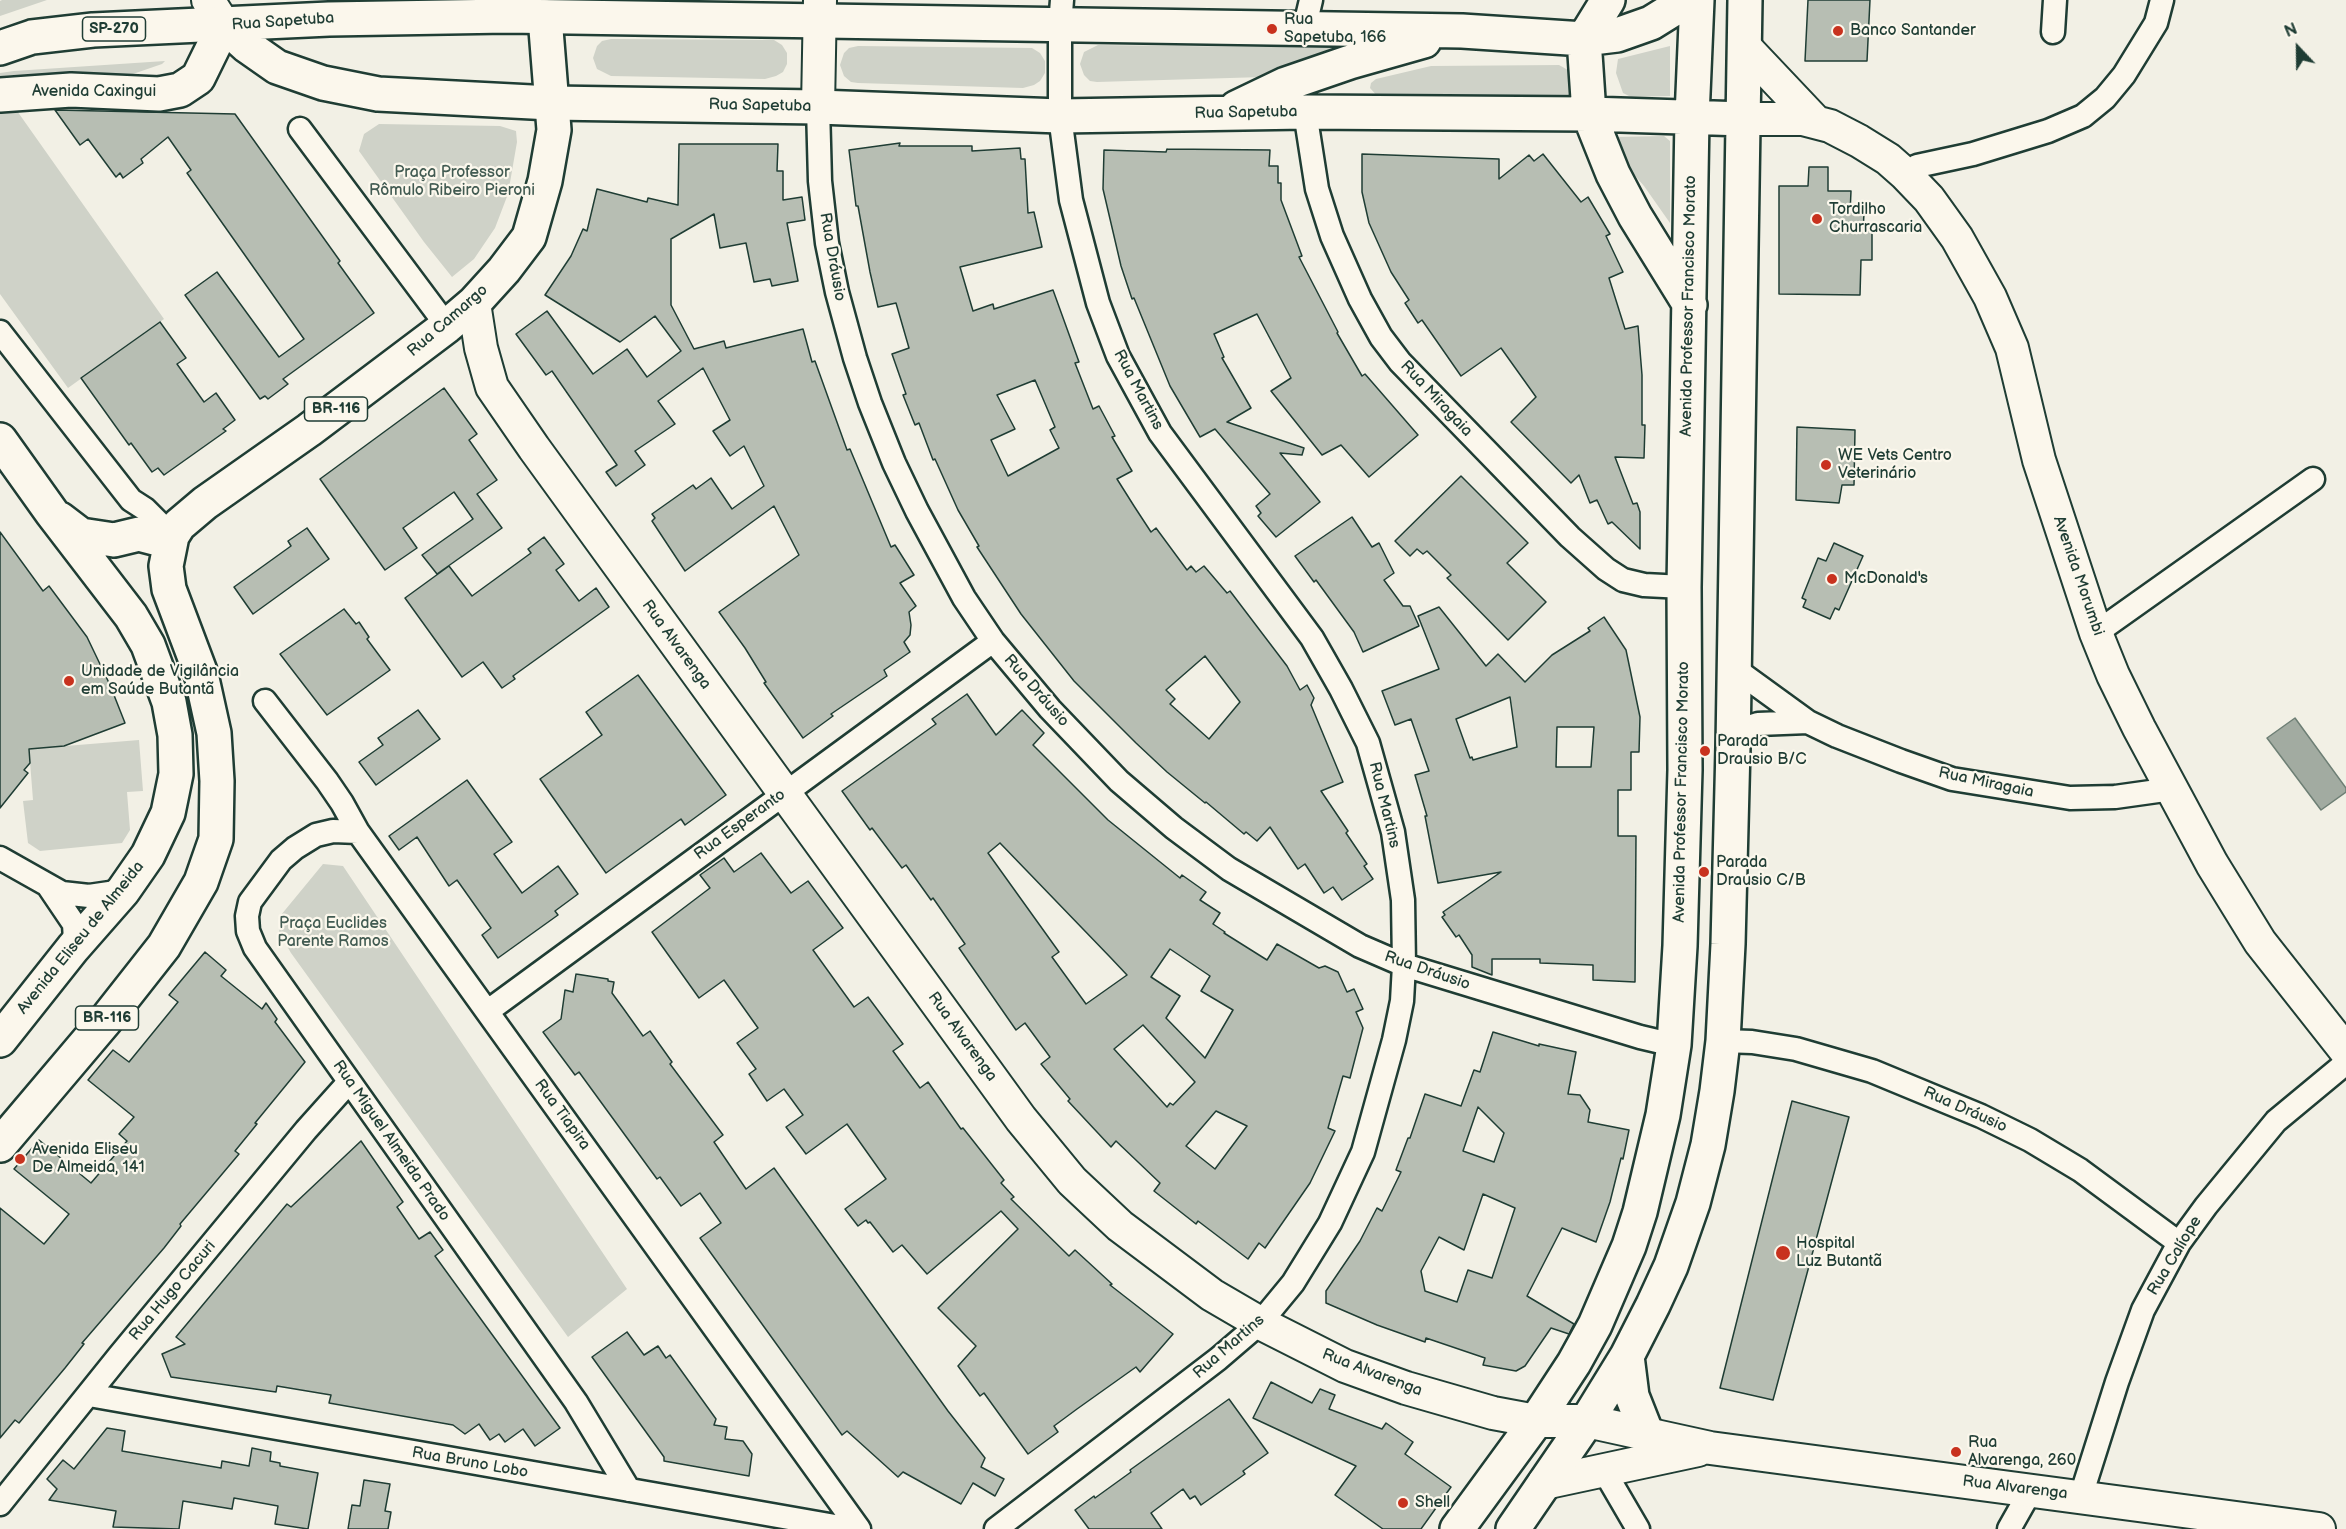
<!DOCTYPE html>
<meta charset="utf-8">
<style>
body{margin:0}
#map{position:relative;width:2346px;height:1529px;overflow:hidden;background:#f2f0e5;font-family:"Balsamiq Sans",sans-serif}
canvas{display:block}
.north{position:absolute;left:2268px;top:18px;width:60px;height:60px;-webkit-text-stroke:4px #fbf7ec;paint-order:stroke;rotate:338deg;font-size:16px;font-weight:700;line-height:24px;text-align:center;color:#1f3d34}
.north::after{content:'';display:block;margin:auto;width:21px;height:27px;background:#1f3d34;clip-path:polygon(50% 0,100% 100%,50% 72%,0 100%)}
</style>
<div id="map">
<canvas width="2346" height="1529"></canvas>
<div class="north">N</div>
</div>
<script>
const g = document.querySelector('canvas').getContext('2d');
g.lineJoin = 'round';
function paint(path, color) { g.fillStyle = color; g.fill(path, 'evenodd'); }
const shape = rows => new Path2D(rows.map(r => 'M' + r).join(''));
function stroke(path, color, width, dash) { g.strokeStyle = color; g.lineWidth = width; g.lineCap = dash ? 'butt' : 'round'; g.setLineDash(dash || []); g.stroke(path); }
function label(font, color, halo, rows, align = 'center') {
  g.font = font + ' "Balsamiq Sans",sans-serif'; g.lineWidth = 4.5; g.setLineDash([]); g.textBaseline = 'middle'; g.strokeStyle = halo; g.fillStyle = color; for (const [text, x, y, turn = 0] of rows) {
    g.save(); g.translate(x, y); g.rotate((+turn || 0) * Math.PI / 180); g.textAlign = isNaN(turn) ? turn : align; if (halo) g.strokeText(text, 0, 0); g.fillText(text, 0, 0); g.restore();
  }
}
paint(shape([
 [2,0,47,0,0,16,0,1],
 [611,39,774,40,782,45,787,53,787,64,783,72,776,76,765,79,611,76,597,69,593,58,597,46,602,41],
 [1098,45,1261,47,1349,45,1263,77,1097,82,1090,81,1084,75,1080,64,1084,52],
 [858,46,1032,48,1040,53,1045,61,1045,73,1040,81,1034,85,1023,88,858,83,851,82,844,76,840,65,844,53,849,48],
 [1670,46,1670,96,1631,97,1623,93,1616,73,1618,59],
 [165,61,162,64,130,75,50,74,0,76,0,73,14,71],
 [1559,65,1568,70,1573,78,1573,89,1568,97,1562,100,1379,98,1370,88,1371,83,1376,79,1431,66],
 [15,108,164,319,68,388,0,294,0,112],
 [379,124,500,126,516,131,517,142,508,194,495,228,474,259,452,277,424,242,359,151,364,134],
 [1664,136,1670,141,1670,223,1644,186,1610,147,1614,137],
 [139,740,143,791,127,792,130,830,122,843,40,851,28,843,23,801,33,800,29,749],
 [323,864,343,866,627,1289,568,1337,291,953,279,932,281,915]
]), '#cfd2c8');
const water = shape([
 [2295,718,2346,788,2346,792,2321,810,2267,738,2295,718]
]);
paint(water, '#a2aba1');
stroke(water, '#6e7f75', 1.5);
const building = shape([
 [1808,0,1870,0,1867,61,1805,61,1808,0],
 [55,110,235,114,340,261,338,263,374,313,283,379,288,384,268,399,265,396,260,399,185,295,217,272,279,357,304,339,187,173,191,170,168,137,141,159,143,163,123,178,120,173,116,177,88,139,80,145,55,110],
 [900,143,899,146,972,146,972,151,1020,148,1021,159,1025,159,1028,213,1034,212,1042,247,960,267,973,311,993,304,994,309,1053,290,1079,362,1075,363,1093,409,1099,406,1115,436,1112,437,1132,471,1117,479,1134,506,1151,532,1156,528,1187,570,1191,566,1196,572,1204,566,1227,593,1230,591,1287,666,1300,690,1307,685,1314,698,1311,705,1343,782,1321,791,1348,831,1346,833,1367,864,1364,866,1373,879,1342,900,1333,887,1324,893,1305,864,1298,869,1270,827,1257,841,1246,832,1244,834,1206,802,1205,803,1167,772,1136,743,1074,681,1021,614,977,547,979,546,958,510,935,459,933,460,919,423,915,425,903,395,906,394,892,354,909,348,896,303,878,307,870,272,858,206,856,206,849,150,900,143],
 [1035,380,1055,427,1050,430,1059,448,1008,476,991,440,1015,429,997,395,1035,380],
 [1205,656,1240,702,1209,739,1170,704,1175,699,1166,690,1205,656],
 [679,144,778,144,777,171,783,171,783,200,802,197,805,220,787,223,798,281,772,286,770,279,754,282,746,243,720,248,714,214,671,239,671,305,694,349,724,341,726,348,803,329,812,362,815,361,847,450,850,449,891,547,895,545,914,575,900,583,916,606,909,612,911,625,910,635,904,642,910,652,884,670,887,676,831,714,833,716,803,738,764,683,766,682,745,648,719,612,799,555,774,506,685,571,652,521,655,518,652,514,693,485,696,489,711,478,732,509,764,486,744,446,730,456,713,431,730,420,703,368,658,401,675,424,635,451,645,465,616,486,606,472,617,465,552,371,546,375,516,334,547,311,593,374,627,349,647,377,681,351,655,316,620,342,545,295,571,256,583,229,587,231,597,189,647,202,648,198,678,205,679,144],
 [1167,149,1270,150,1269,166,1278,166,1278,183,1281,183,1281,200,1302,256,1299,257,1338,332,1337,333,1362,376,1365,374,1418,435,1369,477,1341,445,1322,455,1271,391,1291,378,1257,314,1214,334,1224,357,1222,358,1251,408,1227,422,1304,448,1302,455,1280,453,1320,502,1276,537,1258,516,1261,513,1256,506,1270,494,1215,429,1200,437,1170,386,1134,298,1132,299,1121,266,1103,189,1104,150,1166,152,1167,149],
 [1362,154,1499,159,1499,179,1529,155,1534,161,1543,154,1581,202,1588,197,1610,234,1606,236,1623,272,1609,278,1625,329,1638,326,1642,375,1642,425,1645,425,1644,458,1615,457,1633,504,1637,503,1640,512,1640,549,1612,522,1608,524,1597,500,1590,503,1579,475,1571,483,1511,422,1536,397,1501,348,1461,376,1422,320,1418,323,1405,303,1409,300,1391,272,1369,223,1362,192,1362,154],
 [1809,167,1828,167,1828,191,1851,191,1850,213,1864,213,1863,232,1872,231,1872,260,1861,260,1860,295,1779,294,1779,186,1808,186,1809,167],
 [160,322,186,358,177,364,204,402,216,393,235,420,223,429,226,431,164,475,158,468,152,472,131,443,129,445,81,378,160,322],
 [444,388,477,434,469,440,497,480,477,494,502,528,437,574,422,555,473,519,454,492,403,528,417,548,385,570,320,479,444,388],
 [1797,427,1855,430,1854,485,1842,485,1839,503,1796,500,1797,427],
 [1461,476,1528,543,1507,563,1546,602,1508,640,1447,578,1451,575,1427,551,1423,554,1417,549,1410,556,1395,541,1461,476],
 [1352,517,1372,547,1379,543,1394,573,1384,580,1403,606,1410,606,1419,626,1363,652,1354,632,1316,580,1314,582,1295,556,1352,517],
 [307,528,329,559,253,614,234,587,291,546,288,541,307,528],
 [0,532,43,591,49,586,87,637,110,685,125,723,64,746,29,749,30,763,24,770,28,773,0,808,0,532],
 [544,537,564,564,556,570,579,601,596,588,609,607,513,676,515,679,502,688,483,662,462,677,405,598,449,566,472,596,531,553,528,549,544,537],
 [1834,543,1863,556,1839,610,1835,608,1830,619,1803,607,1806,600,1802,598,1818,558,1826,561,1834,543],
 [1439,607,1486,666,1498,654,1525,682,1552,655,1590,631,1588,628,1604,617,1626,650,1640,717,1639,752,1631,752,1631,790,1618,790,1618,836,1636,836,1635,982,1593,980,1593,965,1540,963,1540,959,1492,959,1492,975,1472,967,1472,955,1459,935,1456,937,1442,917,1445,915,1443,912,1501,872,1438,883,1425,816,1427,816,1415,775,1429,771,1411,719,1395,725,1382,691,1439,669,1418,616,1439,607],
 [1510,697,1517,747,1473,760,1472,757,1470,758,1456,719,1510,697],
 [1557,727,1594,727,1591,767,1556,767,1557,727],
 [344,609,356,624,359,622,369,637,367,639,390,670,327,715,280,654,344,609],
 [638,675,726,795,685,825,681,819,606,873,540,779,602,735,586,712,638,675],
 [967,694,996,735,1022,710,1044,733,1033,745,1108,820,1180,878,1182,875,1206,892,1200,900,1220,913,1213,924,1225,932,1224,933,1267,960,1277,944,1319,968,1325,966,1338,972,1347,992,1354,989,1363,1009,1356,1012,1363,1028,1350,1078,1343,1076,1328,1128,1335,1131,1310,1183,1265,1248,1259,1243,1248,1259,1198,1221,1196,1224,1154,1191,1160,1183,1116,1141,1111,1147,1068,1101,1070,1099,1041,1064,1050,1057,1025,1023,1016,1030,959,948,965,944,933,898,931,900,906,865,902,868,872,828,870,830,842,791,936,724,932,719,967,694],
 [1000,843,1110,957,1127,975,1086,1004,1052,957,1059,952,988,853,1000,843],
 [1170,949,1210,976,1201,991,1233,1010,1205,1058,1166,1018,1180,996,1151,977,1170,949],
 [1143,1025,1195,1082,1173,1105,1170,1103,1167,1107,1114,1049,1143,1025],
 [1216,1111,1247,1126,1215,1169,1186,1146,1216,1111],
 [418,710,440,739,376,785,359,762,383,745,378,738,418,710],
 [467,780,512,842,494,854,522,893,558,866,578,894,555,911,558,915,498,958,482,935,491,928,457,880,449,886,417,837,399,850,389,836,467,780],
 [761,853,791,893,808,881,843,928,813,950,854,1007,868,997,903,1044,893,1051,920,1088,928,1082,961,1129,963,1128,1004,1180,1001,1183,1014,1197,1011,1199,1069,1256,1075,1250,1112,1284,1110,1285,1173,1334,1140,1372,1136,1367,1077,1409,1054,1426,1058,1432,1028,1454,984,1393,980,1396,958,1366,976,1346,938,1308,1018,1229,1001,1211,927,1274,902,1245,893,1252,870,1222,868,1223,866,1220,858,1226,845,1209,886,1179,847,1124,806,1154,786,1127,803,1115,784,1089,767,1101,749,1074,756,1069,737,1043,758,1028,724,980,699,998,652,932,710,888,700,875,724,858,734,872,761,853],
 [205,952,226,970,221,976,262,1009,266,1003,277,1019,275,1022,305,1062,255,1123,257,1124,235,1151,239,1154,180,1224,181,1226,164,1248,82,1343,84,1344,65,1368,19,1423,15,1420,0,1438,0,1208,44,1244,69,1214,14,1169,39,1140,91,1183,127,1141,119,1134,134,1117,88,1080,113,1050,129,1062,178,1002,169,995,205,952],
 [576,974,608,979,608,981,614,982,612,993,623,1008,643,1036,650,1031,672,1062,670,1064,723,1135,714,1142,746,1189,774,1168,948,1411,985,1458,981,1467,1004,1479,995,1496,973,1483,961,1504,903,1472,898,1477,847,1431,842,1435,700,1238,721,1223,700,1193,681,1206,660,1177,657,1179,579,1072,575,1075,543,1032,561,1019,565,990,573,992,576,974],
 [1493,1032,1539,1046,1539,1044,1576,1052,1568,1094,1580,1095,1590,1110,1588,1122,1629,1130,1623,1159,1621,1158,1610,1202,1596,1242,1562,1228,1527,1296,1574,1324,1569,1334,1551,1328,1525,1366,1516,1371,1483,1365,1485,1358,1426,1338,1425,1342,1377,1325,1326,1303,1326,1291,1360,1241,1377,1208,1382,1211,1401,1172,1396,1170,1408,1138,1410,1138,1425,1094,1461,1106,1474,1070,1480,1072,1493,1032],
 [1478,1107,1504,1133,1494,1162,1463,1151,1478,1107],
 [1483,1194,1515,1208,1492,1278,1468,1270,1457,1302,1425,1291,1421,1271,1439,1237,1464,1250,1483,1194],
 [1792,1101,1849,1117,1773,1400,1720,1388,1792,1101],
 [361,1141,403,1202,397,1207,419,1239,430,1232,443,1250,435,1256,560,1428,535,1446,523,1429,505,1442,499,1434,490,1440,479,1424,465,1434,453,1425,329,1403,331,1395,277,1386,276,1392,171,1377,162,1354,185,1344,176,1337,287,1204,291,1207,361,1141],
 [627,1332,644,1355,658,1346,666,1358,670,1355,716,1419,714,1425,727,1427,725,1439,743,1441,752,1454,749,1476,664,1461,664,1457,592,1357,627,1332],
 [1271,1382,1312,1403,1320,1389,1335,1395,1329,1409,1382,1429,1386,1423,1413,1442,1405,1454,1451,1487,1421,1529,1383,1529,1335,1495,1356,1466,1253,1418,1271,1382],
 [1229,1399,1268,1453,1243,1471,1245,1474,1201,1505,1195,1496,1190,1499,1183,1489,1151,1513,1162,1529,1089,1529,1075,1510,1094,1496,1095,1498,1131,1472,1130,1470,1229,1399],
 [107,1428,125,1431,122,1451,221,1468,222,1461,249,1466,252,1448,271,1452,270,1461,280,1463,280,1466,318,1473,308,1529,275,1524,278,1506,234,1498,232,1509,183,1501,179,1529,113,1527,116,1511,49,1500,57,1489,47,1479,63,1460,74,1469,107,1428],
 [364,1480,390,1484,385,1511,391,1512,388,1529,348,1529,352,1505,360,1506,364,1480]
]);
paint(building, '#b7beb3');
stroke(building, '#1f3d34', 1.5);
const street = shape([
 [1304,30,1311,0],
 [2053,32,2055,0],
 [818,107,820,181,827,243,837,292,855,358,870,403,894,463,917,511,964,598,993,641,1050,709,1119,781,1174,828,1229,869,1360,946,1404,965,1640,1037,1674,1045],
 [1305,112,1317,189,1332,236,1360,299,1381,337,1400,362,1570,537,1606,569,1623,580,1644,585,1684,587],
 [300,129,447,326],
 [1908,177,1917,166,1973,154,2048,131,2083,116,2105,98,2124,75,2156,23,2162,0],
 [0,332,131,500,145,509,172,536],
 [2096,633,2313,479],
 [1735,669,1808,722,1837,736,1901,761,1952,779,2070,798,2115,797,2172,789],
 [265,701,327,781,342,803,358,832,859,1529],
 [1733,732,1758,724,1808,722],
 [358,832,333,831,316,835,295,848,281,860,250,902,247,916,248,931,255,948,576,1402,629,1490],
 [0,858,62,893,89,896,123,891],
 [49,887,74,924,75,940,73,948],
 [488,1011,993,641],
 [1723,1041,1752,1042,1796,1049,1872,1071,1981,1116,2030,1140,2080,1170,2179,1243],
 [89,1395,852,1529],
 [1603,1469,1638,1529],
 [2081,1496,2117,1382,2143,1310,2179,1243,2206,1206,2276,1121,2346,1063],
 [0,1504,119,1356,306,1130,349,1082],
 [996,1529,1218,1359,1260,1323,1293,1283,1330,1223,1363,1152,1394,1040,1402,1001,1404,965,1403,900,1393,832,1368,743,1341,689,1312,638,1160,433,1118,356,1098,303,1071,200,1060,116,1060,26,1062,0],
 [2009,1529,2031,1490]
]);
const secondary = shape([
 [208,0,224,25],
 [1745,47,1815,121],
 [818,107,820,0],
 [1744,119,1803,119,1830,126,1859,141,1888,159,1905,174,1929,199,1957,238,1990,297,2012,348,2039,460,2096,633,2113,675,2139,728,2212,864,2260,942,2346,1051],
 [474,303,481,348,492,387,534,448,1021,1119,1072,1181,1120,1226,1212,1295,1260,1323,1345,1366,1406,1388,1493,1413,1536,1421,1587,1421,1710,1448,2319,1529],
 [1544,1483,1698,1450]
]);
const primary = shape([
 [0,95,71,90,159,94,180,90,198,78,224,25],
 [0,440,52,513,131,616,148,645,169,702,175,735,176,774,168,813,148,855,123,891,73,948,0,1040],
 [60,519,81,535,114,540,139,534,170,542],
 [0,1145,105,1021,164,946,201,882,216,839,217,781,214,733,201,674,169,589,166,566,172,536,179,525,205,503,309,430,447,326,474,303,504,270,529,237,545,181,554,130,545,17]
]);
const highway = shape([
 [1608,0,1584,39,1589,114,1613,174,1635,216,1690,305],
 [224,25,247,46,277,67,323,83,378,94,551,103,818,107,1060,116,1305,112,1589,114,1744,119],
 [0,48,32,37,93,30,329,19,507,16,1462,31,1584,39,1617,35,1651,23,1688,0],
 [1236,108,1286,84,1350,62,1424,41],
 [1627,1356,1632,1396,1647,1434],
 [1457,1529,1536,1421,1574,1363,1595,1325,1629,1246,1640,1212,1663,1115,1674,1045,1680,946,1685,770,1684,587,1692,117,1697,0],
 [1513,1529,1587,1421,1627,1356,1653,1305,1671,1266,1693,1203,1708,1145,1717,1091,1723,1041,1728,944,1733,747,1745,0]
]);
stroke(street, '#1f3d34', 27);
stroke(secondary, '#1f3d34', 36);
stroke(primary, '#1f3d34', 38);
stroke(highway, '#1f3d34', 38);
stroke(street, '#fbf7ec', 22);
stroke(secondary, '#fbf7ec', 32);
stroke(primary, '#fbf7ec', 33);
stroke(highway, '#fbf7ec', 33);
for (const [x, y, r, color] of [
 [1272,29,6,"#c8321e"],
 [1838,31,6,"#c8321e"],
 [1817,219,6,"#c8321e"],
 [1826,465,6,"#c8321e"],
 [1832,579,6,"#c8321e"],
 [69,681,6,"#c8321e"],
 [1705,751,6,"#c8321e"],
 [1704,872,6,"#c8321e"],
 [20,1159,6,"#c8321e"],
 [1783,1253,8,"#c8321e"],
 [1956,1452,6,"#c8321e"],
 [1403,1503,6,"#c8321e"]
]) { const dot = new Path2D(); dot.arc(x, y, r, 0, 2 * Math.PI); g.fillStyle = color; g.fill(dot); stroke(dot, '#fbf7ec', 2); }
for (const [x, y, w] of [
 [114,29,63],
 [336,409,63],
 [107,1018,63]
]) { const box = new Path2D(); box.roundRect(x - w / 2, y - 12, w, 24, 4.5); g.fillStyle = '#fbf7ec'; g.fill(box); stroke(box, '#1f3d34', 1.5); }
label('bold 15px', '#1f3d34', null, [
 ["SP-270",114,29],
 ["BR-116",336,409],
 ["BR-116",107,1018]
]);
label('16px', '#1f3d34', '#fbf7ec', [
 ["Rua",1284,20],
 ["Sapetuba, 166",1284,38],
 ["Banco Santander",1850,31],
 ["Tordilho",1829,210],
 ["Churrascaria",1829,228],
 ["WE Vets Centro",1838,456],
 ["Veterinário",1838,474],
 ["McDonald's",1844,579],
 ["Unidade de Vigilância",81,672],
 ["em Saúde Butantã",81,690],
 ["Parada",1717,742],
 ["Drausio B/C",1717,760],
 ["Parada",1716,863],
 ["Drausio C/B",1716,881],
 ["Avenida Eliseu",32,1150],
 ["De Almeida, 141",32,1168],
 ["Hospital",1796,1244],
 ["Luz Butantã",1796,1262],
 ["Rua",1968,1443],
 ["Alvarenga, 260",1968,1461],
 ["Shell",1415,1503]
], 'left');
label('16px', '#1f3d34', '#fbf7ec', [
 ["Rua Sapetuba",283,22,-4],
 ["Avenida Caxingui",94,92],
 ["Rua Sapetuba",760,106,1],
 ["Rua Sapetuba",1246,113,-1],
 ["Rua Dráusio",832,257,80],
 ["Avenida Professor Francisco Morato",1689,306,-89],
 ["Rua Camargo",448,321,-41],
 ["Rua Martins",1138,390,62],
 ["Rua Miragaia",1436,399,47],
 ["Avenida Morumbi",2078,576,71],
 ["Rua Alvarenga",676,645,54],
 ["Rua Dráusio",1036,691,49],
 ["Rua Miragaia",1986,783,12],
 ["Avenida Professor Francisco Morato",1682,792,-89],
 ["Rua Martins",1384,805,76],
 ["Rua Esperanto",740,825,-36],
 ["Avenida Eliseu de Almeida",81,938,-51],
 ["Rua Dráusio",1427,971,19],
 ["Rua Alvarenga",962,1037,54],
 ["Rua Dráusio",1965,1110,24],
 ["Rua Tiapira",562,1115,54],
 ["Rua Miguel Almeida Prado",391,1141,55],
 ["Rua Calíope",2175,1256,-59],
 ["Rua Hugo Cacuri",173,1291,-50],
 ["Rua Martins",1229,1347,-41],
 ["Rua Alvarenga",1372,1373,21],
 ["Rua Bruno Lobo",470,1463,10],
 ["Rua Alvarenga",2015,1488,7]
]);
label('16px', '#425b52', '#fbf7ec', [
 ["Praça Professor",452,173],
 ["Rômulo Ribeiro Pieroni",452,191],
 ["Praça Euclides",333,924],
 ["Parente Ramos",333,942]
]);
</script>
